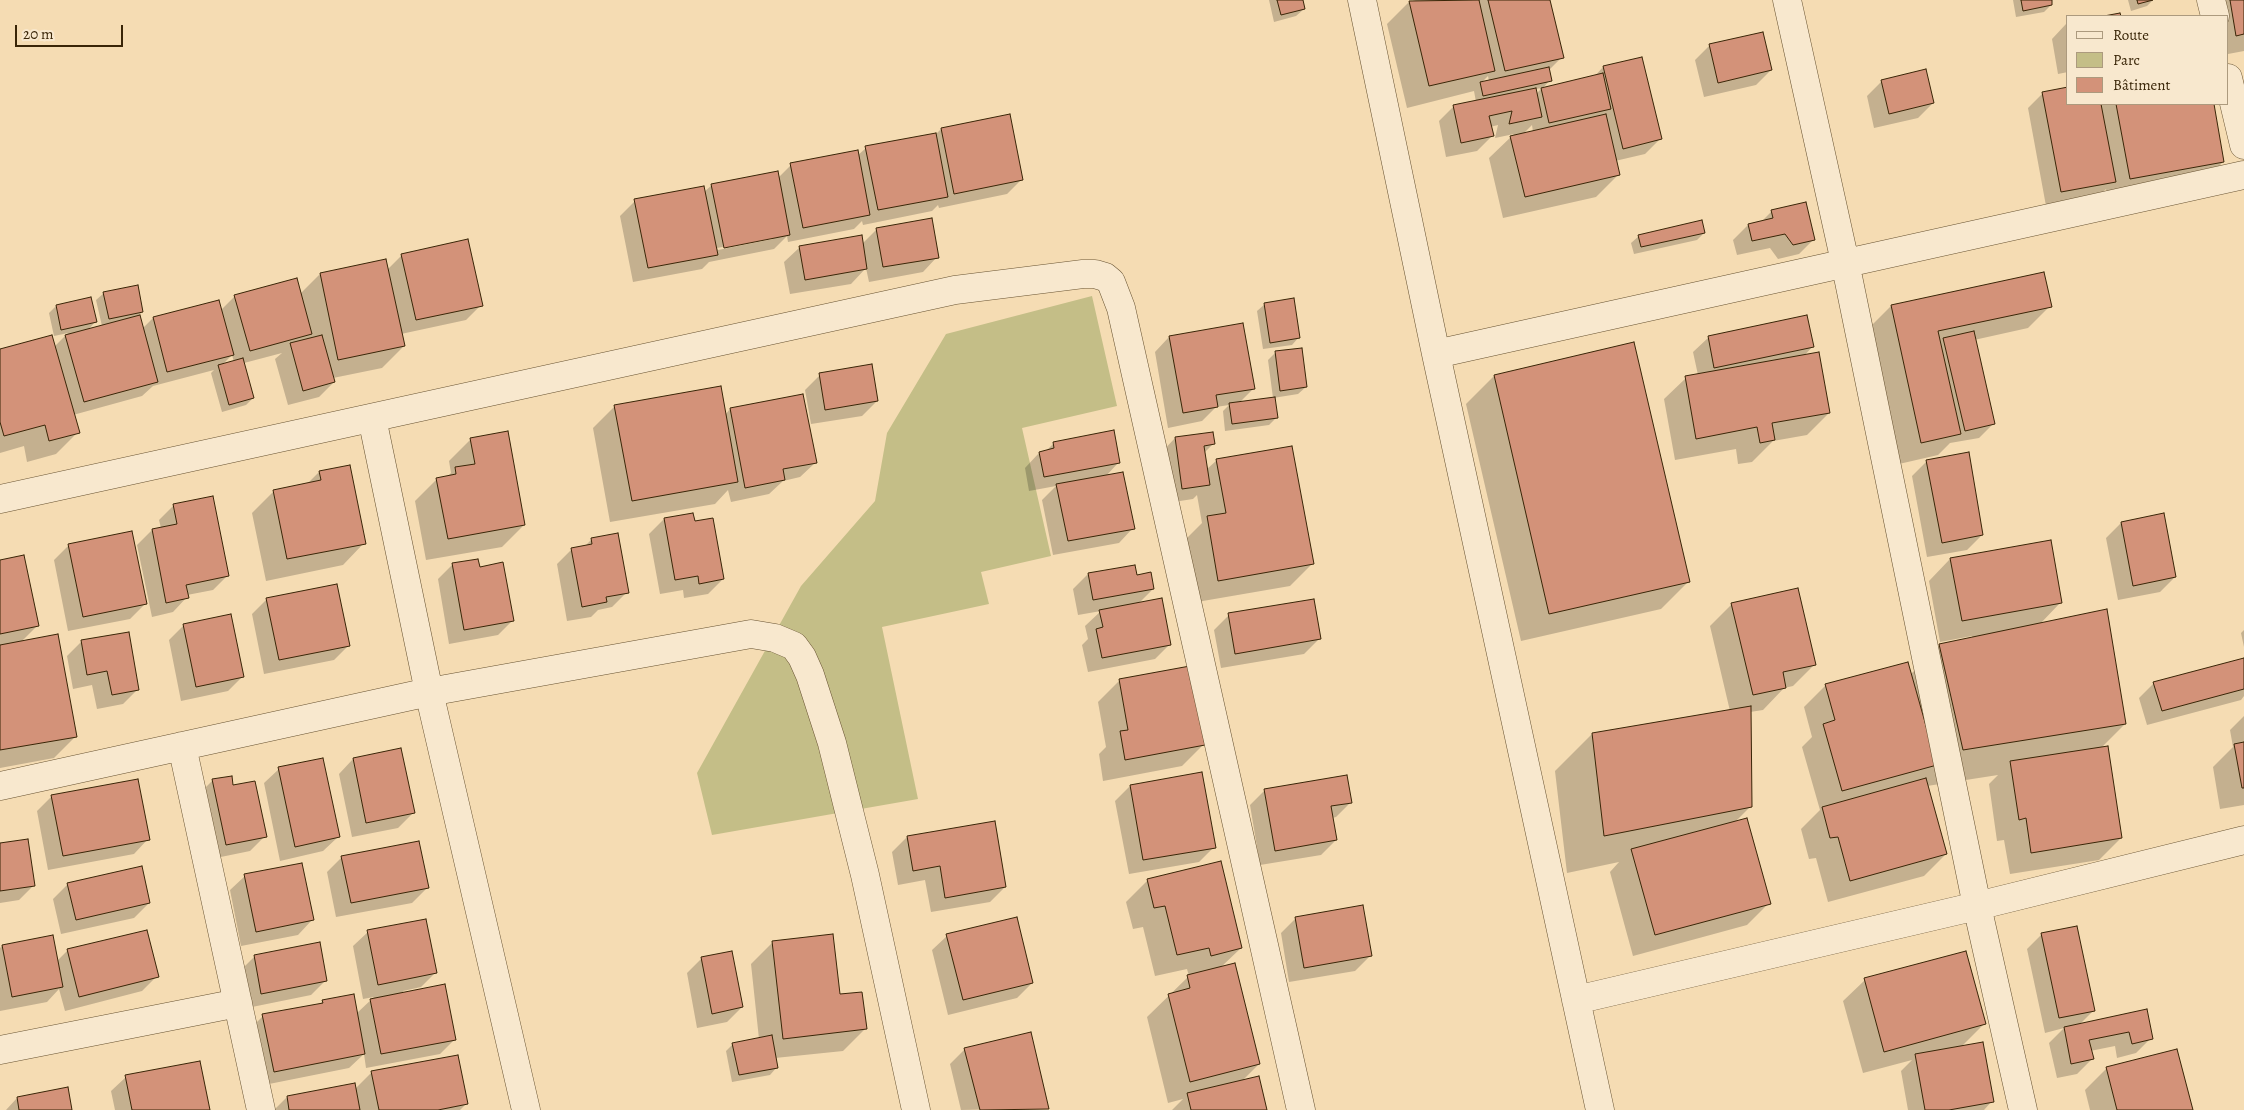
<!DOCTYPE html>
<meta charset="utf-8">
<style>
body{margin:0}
#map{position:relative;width:2244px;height:1110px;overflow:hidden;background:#f5dcb3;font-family:Alegreya,serif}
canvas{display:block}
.legend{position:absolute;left:2066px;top:15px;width:162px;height:90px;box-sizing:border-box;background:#f8e8ce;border:1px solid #ac9a7e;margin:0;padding:6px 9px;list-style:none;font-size:15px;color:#392507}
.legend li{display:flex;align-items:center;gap:10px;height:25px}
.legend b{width:25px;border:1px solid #ac9a7e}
.scale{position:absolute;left:15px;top:25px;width:108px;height:22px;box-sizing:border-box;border:2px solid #392507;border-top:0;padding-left:6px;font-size:15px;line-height:18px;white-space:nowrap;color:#392507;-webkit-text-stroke:4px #f8e8ce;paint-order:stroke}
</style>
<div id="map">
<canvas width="2244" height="1110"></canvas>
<ul class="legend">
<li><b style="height:6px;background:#f8e8ce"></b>Route</li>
<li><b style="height:14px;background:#c4be87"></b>Parc</li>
<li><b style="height:14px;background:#d39279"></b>Bâtiment</li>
</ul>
<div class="scale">20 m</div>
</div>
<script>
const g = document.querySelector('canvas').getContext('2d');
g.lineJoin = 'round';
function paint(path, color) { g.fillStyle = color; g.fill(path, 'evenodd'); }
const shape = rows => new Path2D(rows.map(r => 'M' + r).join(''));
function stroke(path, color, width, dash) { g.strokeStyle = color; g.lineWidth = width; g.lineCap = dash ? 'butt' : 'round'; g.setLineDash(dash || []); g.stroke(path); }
paint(shape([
 [1092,296,1117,406,1022,428,1051,556,981,572,989,604,882,627,918,799,712,835,697,773,801,586,875,501,887,433,946,334]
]), '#c4be87');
paint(shape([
 [1269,0,1301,0,1304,9,1296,16,1274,22],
 [1416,0,1549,0,1562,57,1548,71,1550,80,1542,89,1594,77,1603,67,1641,58,1660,139,1645,154,1615,161,1618,175,1596,197,1503,218,1489,158,1514,134,1495,138,1498,125,1490,127,1492,136,1477,151,1446,157,1439,121,1454,106,1476,102,1474,91,1407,108,1387,24,1409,2],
 [1488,76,1489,81,1481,83],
 [1542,88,1536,94,1535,89],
 [1532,125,1533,132,1523,134],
 [2013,0,2050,0,2051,5,2044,12,2016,17],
 [2128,0,2153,0,2147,6,2131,11],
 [2204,0,2244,0,2244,51,2228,54,2228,16],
 [2066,24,2068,72,2058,74,2052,39],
 [1710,45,1771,70,1756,85,1704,97,1695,60],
 [1882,81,1933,103,1918,118,1874,128,1867,96],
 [2043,93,2068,104,2212,104,2223,162,2201,184,2109,200,2106,189,2099,196,2046,206,2028,108],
 [941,129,1022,179,1007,194,939,208,938,205,932,211,863,225,862,221,854,229,788,242,787,236,774,249,709,262,702,269,633,282,620,216,635,201,704,192,712,185,778,178,791,165,857,156,866,148,936,134],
 [773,237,773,239,718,250,717,248],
 [1772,211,1814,239,1799,254,1778,259,1770,248,1737,255,1733,240,1748,225,1761,222],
 [877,229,937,257,923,272,869,282,866,268,851,284,790,294,784,262,799,248,862,244],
 [1704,233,1697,240,1634,254,1631,243,1639,236],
 [402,255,481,305,466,320,401,334,404,346,382,368,333,378,334,382,319,397,288,405,275,359,282,353,244,363,253,398,246,405,222,412,211,373,214,370,153,386,142,396,73,415,78,432,56,454,27,462,24,446,0,453,0,351,54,347,68,333,54,336,49,313,56,306,95,322,88,330,102,326,96,300,104,293,142,312,139,315,142,329,153,318,219,301,221,310,235,296,300,294,320,274,387,270],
 [232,355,234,362,222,365],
 [1265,304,1299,337,1292,345,1263,349,1257,311],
 [1891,306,2050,306,2028,328,1974,340,1994,423,1979,438,1950,443,1938,455,1899,464,1869,328],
 [1806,316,1813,346,1803,357,1829,413,1807,435,1773,441,1752,462,1738,464,1736,449,1675,460,1664,399,1686,378,1698,375,1693,352,1708,338],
 [1169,337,1254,388,1239,403,1273,398,1268,360,1275,353,1301,349,1306,387,1298,394,1273,398,1276,418,1269,425,1225,431,1223,411,1229,405,1216,407,1202,421,1168,428,1155,352],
 [820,375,877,401,862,416,811,424,805,390],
 [1494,376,1689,581,1661,609,1521,641,1466,404],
 [615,406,725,415,730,409,815,463,800,477,783,481,769,494,731,502,728,490,715,504,610,522,593,428],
 [1175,438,1213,444,1204,453,1206,470,1217,460,1312,564,1290,586,1197,602,1186,539,1202,523,1197,495,1193,499,1167,503,1161,453],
 [471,439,524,525,502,547,426,560,415,501,437,479,447,477,451,473,449,461],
 [1054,443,1119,462,1105,477,1133,528,1119,543,1053,555,1042,500,1056,486,1029,491,1025,468,1039,453,1045,452],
 [1927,461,1982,535,1967,550,1927,557,1912,476],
 [319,472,364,543,343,565,266,581,252,513,274,491,307,484],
 [174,505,228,575,213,590,187,595,187,597,173,612,152,617,137,545,152,530,161,528,159,520],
 [664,519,694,522,723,579,708,594,684,598,683,590,660,594,649,534],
 [2121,523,2175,577,2160,592,2118,600,2106,538],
 [592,539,627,592,612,607,598,610,591,617,567,621,557,564,572,549,584,547],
 [69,545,145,604,130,619,68,631,54,560],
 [1950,559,2061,602,2039,625,2125,724,2100,749,2121,838,2099,860,2010,874,2004,840,1997,841,1989,784,1998,775,1927,786,1946,854,1924,876,1828,902,1816,858,1809,859,1801,829,1820,810,1802,747,1812,737,1804,707,1826,685,1910,675,1940,645,1973,639,1972,636,1940,642,1929,581],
 [0,561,38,625,21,642,76,736,54,758,0,768],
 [453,564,479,568,513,620,498,635,449,644,438,579],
 [1134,566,1136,577,1153,589,1138,604,1170,644,1155,659,1088,672,1082,645,1088,639,1085,626,1101,611,1078,615,1073,589,1088,574],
 [267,599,349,645,334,660,264,674,252,614],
 [1732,604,1815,664,1793,686,1784,688,1763,710,1750,712,1751,806,1735,822,1769,903,1747,925,1633,956,1610,872,1619,862,1567,873,1555,771,1592,734,1730,711,1710,626],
 [1229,615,1319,639,1304,654,1221,668,1214,630],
 [184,625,243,676,228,691,181,701,169,640],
 [2244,630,2244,647,2241,633],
 [82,641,138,689,123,704,97,709,92,685,73,689,67,656],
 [2244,660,2244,696,2241,700,2147,725,2139,698,2154,683],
 [1120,680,1204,744,1182,766,1103,781,1099,754,1106,747,1098,702],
 [2244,716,2244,805,2220,809,2213,767,2233,747,2230,730],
 [353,759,413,813,398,828,352,837,339,774],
 [279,769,338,837,323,851,280,861,264,783],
 [231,777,233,786,265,836,250,851,211,859,197,796,212,781],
 [1130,786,1214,847,1199,862,1129,874,1115,801],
 [1265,790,1351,802,1336,817,1332,818,1336,840,1321,855,1260,865,1250,805],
 [52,796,148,839,134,854,48,870,37,811],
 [907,837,1005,887,990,902,931,912,925,880,898,885,892,852],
 [0,845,34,885,19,900,0,903],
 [342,857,427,888,412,903,336,917,327,872],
 [245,876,312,920,298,935,241,946,230,890],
 [1148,880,1241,948,1220,968,1259,1064,1241,1082,1266,1110,1172,1110,1183,1099,1168,1103,1147,1017,1189,976,1187,969,1155,976,1143,927,1133,929,1126,902],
 [68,884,149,903,134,918,61,934,53,899],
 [1296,918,1370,956,1355,971,1289,982,1281,933],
 [368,932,436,972,421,987,403,991,404,993,455,1039,440,1054,366,1068,364,1054,349,1068,259,1086,248,1031,263,1016,319,1005,323,1001,356,1014,374,997,363,999,353,946],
 [2042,934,2094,1010,2079,1025,2146,1011,2151,1038,2136,1053,2117,1058,2115,1046,2090,1051,2092,1059,2077,1074,2057,1078,2049,1043,2064,1028,2045,1033,2027,949],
 [947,936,1032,983,1017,998,948,1015,932,950],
 [772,943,839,995,865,1029,843,1051,775,1058,777,1067,770,1075,732,1082,726,1051,733,1044,759,1039,751,964],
 [2,946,57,961,68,950,157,976,142,991,65,1011,59,989,47,1002,0,1011,0,948],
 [255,956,326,980,311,995,247,1008,240,971],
 [702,958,742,1007,727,1022,697,1028,687,973],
 [1865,980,1984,1024,1961,1047,1992,1101,1984,1110,1908,1110,1901,1071,1912,1060,1863,1073,1843,1001],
 [965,1049,1048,1108,961,1110,950,1064],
 [2176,1051,2191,1110,2090,1110,2085,1090,2106,1069],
 [372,1072,466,1104,460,1110,274,1110,287,1097,355,1089],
 [126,1077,209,1110,115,1110,111,1091],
 [67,1089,71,1110,6,1110,17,1098]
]), '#0003');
const building = shape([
 [1277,0,1303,0,1305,9,1281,15,1277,0],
 [1479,0,1495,71,1429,86,1409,1,1479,0],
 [1488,0,1550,0,1564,58,1505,71,1488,0],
 [2021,0,2052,0,2052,5,2023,11,2021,0],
 [2137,0,2153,0,2138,4,2137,0],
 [2230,0,2244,0,2244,34,2236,36,2230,0],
 [2120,13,2121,16,2104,16,2120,13],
 [1763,32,1772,70,1718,83,1709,44,1763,32],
 [1642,57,1662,139,1623,149,1603,66,1642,57],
 [1549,67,1552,81,1483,96,1480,82,1549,67],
 [1926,69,1934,103,1889,114,1881,80,1926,69],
 [1603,73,1611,109,1549,123,1541,88,1603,73],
 [2068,87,2068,104,2101,104,2116,182,2061,192,2042,92,2068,87],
 [1536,88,1542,117,1509,124,1512,111,1489,116,1494,136,1461,143,1453,105,1536,88],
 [2116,104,2214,104,2224,162,2130,179,2116,104],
 [1010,114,1023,180,954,194,941,128,1010,114],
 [1606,114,1620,175,1525,197,1510,136,1606,114],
 [936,133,948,197,878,210,865,146,936,133],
 [858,150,870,215,803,228,790,163,858,150],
 [778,171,790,235,724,248,711,184,778,171],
 [704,186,718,255,648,268,634,199,704,186],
 [1806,202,1815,240,1793,245,1785,234,1752,241,1748,224,1773,218,1771,210,1806,202],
 [932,218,939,258,883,267,876,228,932,218],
 [1702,220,1705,233,1641,247,1638,235,1702,220],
 [862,235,867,269,805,280,799,246,862,235],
 [468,239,483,306,416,320,401,254,468,239],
 [386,259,405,346,338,360,320,273,386,259],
 [2044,272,2052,307,1938,331,1961,434,1921,443,1891,305,2044,272],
 [297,278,312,334,250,351,234,295,297,278],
 [138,285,143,312,109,319,103,292,138,285],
 [91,297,97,322,61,330,56,305,91,297],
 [1294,298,1300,338,1270,343,1264,303,1294,298],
 [219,300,234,355,167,372,153,317,219,300],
 [140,315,158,382,84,402,65,335,140,315],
 [1807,315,1814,347,1714,368,1708,336,1807,315],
 [1243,323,1255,389,1216,395,1218,407,1183,413,1169,336,1243,323],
 [1974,331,1995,424,1965,431,1943,338,1974,331],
 [52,335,80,433,49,441,45,425,4,436,0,422,0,349,52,335],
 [322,335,335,382,303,391,290,343,322,335],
 [1634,342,1690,582,1549,614,1494,375,1634,342],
 [1302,348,1307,387,1280,391,1275,351,1302,348],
 [1819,352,1830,413,1772,423,1775,440,1760,443,1757,427,1696,439,1685,376,1819,352],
 [243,358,254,398,229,405,218,365,243,358],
 [872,364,878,401,825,410,819,373,872,364],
 [721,386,738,482,632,501,614,405,721,386],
 [803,394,817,463,783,469,785,480,745,488,730,408,803,394],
 [1275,397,1278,418,1232,424,1229,403,1275,397],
 [1114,430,1120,463,1044,477,1039,452,1054,448,1053,442,1114,430],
 [508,431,525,525,448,539,436,478,456,474,455,467,475,464,470,438,508,431],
 [1213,432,1215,444,1204,446,1210,485,1182,489,1175,437,1213,432],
 [1292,446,1314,564,1218,581,1207,516,1226,513,1216,459,1292,446],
 [1969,452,1983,535,1942,543,1926,460,1969,452],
 [350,465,366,544,287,559,273,490,321,480,319,471,350,465],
 [1123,472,1135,529,1068,541,1056,484,1123,472],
 [213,496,229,576,186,585,189,598,166,603,152,529,177,524,173,504,213,496],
 [693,513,695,521,713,518,724,579,699,584,698,576,675,580,664,518,693,513],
 [2164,513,2176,577,2133,586,2121,522,2164,513],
 [132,531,147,604,83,617,68,544,132,531],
 [618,533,629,593,606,597,607,602,582,607,571,548,592,544,591,538,618,533],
 [2051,540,2062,603,1962,621,1950,558,2051,540],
 [24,555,39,626,0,634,0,560,24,555],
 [478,559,480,567,503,562,514,621,464,630,452,563,478,559],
 [1135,565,1137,575,1151,572,1154,589,1093,600,1088,573,1135,565],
 [337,584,350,646,279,660,266,598,337,584],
 [1798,588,1816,665,1783,672,1786,688,1753,695,1731,603,1798,588],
 [1162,598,1171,645,1102,658,1096,629,1103,627,1099,610,1162,598],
 [1314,599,1321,639,1235,654,1228,613,1314,599],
 [2107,609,2126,724,1963,750,1939,644,2107,609],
 [231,614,244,677,196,687,183,624,231,614],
 [129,632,139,690,112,695,107,671,87,675,81,640,129,632],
 [58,634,77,737,0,750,0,645,58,634],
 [2244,658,2244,689,2162,711,2153,682,2244,658],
 [1908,662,1937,765,1842,791,1823,724,1835,720,1825,684,1908,662],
 [1190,666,1205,745,1125,760,1120,731,1128,730,1119,679,1190,666],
 [1751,706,1752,807,1604,836,1592,733,1751,706],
 [2244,742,2244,788,2242,788,2234,744,2244,742],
 [2108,746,2122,838,2031,853,2026,818,2019,820,2010,761,2108,746],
 [401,748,415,813,366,823,353,758,401,748],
 [323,758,340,837,295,847,278,767,323,758],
 [1202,772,1216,848,1143,860,1130,785,1202,772],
 [1347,775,1352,803,1331,806,1337,840,1275,851,1264,789,1347,775],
 [232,776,233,785,255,781,267,837,226,845,212,779,232,776],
 [1926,778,1947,854,1850,881,1838,837,1830,838,1822,807,1926,778],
 [138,779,150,840,63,856,51,795,138,779],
 [1747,818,1771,904,1655,935,1631,849,1747,818],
 [995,821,1006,887,945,898,940,866,913,871,907,836,995,821],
 [28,839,35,886,0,891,0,843,28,839],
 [419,841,429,888,351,903,341,856,419,841],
 [1221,861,1242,948,1211,956,1209,948,1177,955,1165,906,1154,908,1147,879,1221,861],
 [302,863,314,920,256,932,244,874,302,863],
 [142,866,150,903,76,920,67,883,142,866],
 [1363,905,1372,956,1304,968,1295,917,1363,905],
 [1017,917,1033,983,963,1000,946,934,1017,917],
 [426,919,437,973,378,985,367,930,426,919],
 [2077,926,2095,1011,2059,1018,2041,933,2077,926],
 [147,930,159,977,79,997,67,949,147,930],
 [833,934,840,994,862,992,867,1029,783,1039,772,941,833,934],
 [53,935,63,987,12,997,2,945,53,935],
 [320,942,327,981,261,994,254,955,320,942],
 [732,951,743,1007,712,1014,701,957,732,951],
 [1966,951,1986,1024,1884,1052,1864,978,1966,951],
 [1235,963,1260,1064,1190,1082,1168,994,1190,988,1187,975,1235,963],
 [445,984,456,1040,381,1054,370,999,445,984],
 [354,994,365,1054,274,1072,262,1014,323,1003,322,1000,354,994],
 [2147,1009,2153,1039,2132,1044,2129,1032,2089,1040,2094,1059,2071,1064,2064,1027,2147,1009],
 [1031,1032,1049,1109,980,1110,964,1048,1031,1032],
 [772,1035,778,1068,739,1075,732,1043,772,1035],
 [1983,1042,1994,1102,1949,1110,1925,1110,1915,1054,1983,1042],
 [2177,1049,2193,1110,2117,1110,2106,1067,2177,1049],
 [458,1055,468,1104,438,1110,379,1110,371,1071,458,1055],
 [200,1061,210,1110,132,1110,125,1075,200,1061],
 [1259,1076,1267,1110,1191,1110,1187,1093,1259,1076],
 [355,1083,360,1110,289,1110,287,1096,355,1083],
 [68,1087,72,1110,19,1110,17,1097,68,1087]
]);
paint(building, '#d39279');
stroke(building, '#392507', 1);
const minor = shape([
 [1362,0,1436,354,1600,1110],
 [1787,0,1845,262,1977,906,2023,1110],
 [2211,0,2215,16],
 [2228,78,2244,145],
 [1436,354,2244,175],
 [372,418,429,692,526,1110],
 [0,499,955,290,1083,274,1095,274,1105,277,1111,282,1121,308,1301,1110],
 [182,746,261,1110],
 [0,786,429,692,751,634,775,638,794,646,802,657,810,675,832,743,865,875,916,1110],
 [1576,1000,1977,906,2244,840],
 [0,1050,238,1003]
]);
stroke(minor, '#685332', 29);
stroke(minor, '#f8e8ce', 28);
</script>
